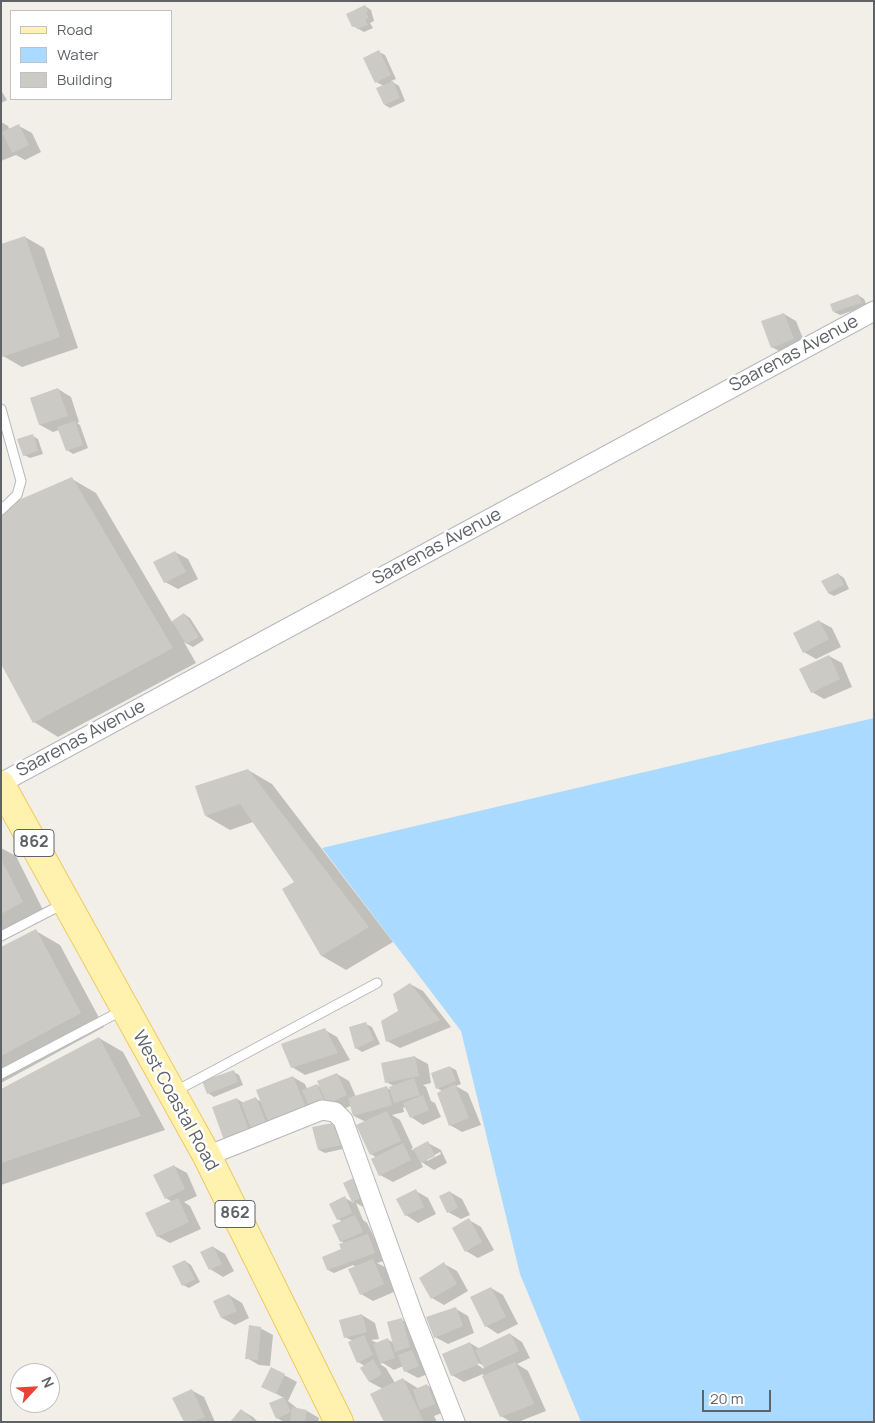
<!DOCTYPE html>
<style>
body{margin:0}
#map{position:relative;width:875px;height:1423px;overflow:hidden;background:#f1efe8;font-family:Manrope,sans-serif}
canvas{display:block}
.frame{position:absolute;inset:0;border:2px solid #5f6368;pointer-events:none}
.legend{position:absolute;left:10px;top:10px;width:162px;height:90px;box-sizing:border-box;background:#fff;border:1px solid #bfc1c3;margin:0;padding:6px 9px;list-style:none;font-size:15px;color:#5f6368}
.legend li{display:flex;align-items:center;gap:10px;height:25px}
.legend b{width:25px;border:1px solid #bfc1c3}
.north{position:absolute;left:10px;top:1363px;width:50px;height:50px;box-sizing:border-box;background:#fff;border:1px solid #bfc1c3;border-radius:50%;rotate:65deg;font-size:14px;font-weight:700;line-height:20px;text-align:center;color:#5f6368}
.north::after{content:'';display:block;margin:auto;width:18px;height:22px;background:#ea4335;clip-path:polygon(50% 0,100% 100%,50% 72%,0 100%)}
.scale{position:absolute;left:702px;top:1390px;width:69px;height:22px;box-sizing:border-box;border:2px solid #5f6368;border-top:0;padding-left:6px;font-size:15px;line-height:18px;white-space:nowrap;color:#5f6368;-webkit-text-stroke:4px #fff;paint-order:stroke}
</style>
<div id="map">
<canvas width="875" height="1423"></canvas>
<div class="frame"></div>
<ul class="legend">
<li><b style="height:6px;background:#fff2af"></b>Road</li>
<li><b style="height:14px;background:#aadaff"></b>Water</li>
<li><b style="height:14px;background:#cccac5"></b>Building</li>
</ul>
<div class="north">N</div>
<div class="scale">20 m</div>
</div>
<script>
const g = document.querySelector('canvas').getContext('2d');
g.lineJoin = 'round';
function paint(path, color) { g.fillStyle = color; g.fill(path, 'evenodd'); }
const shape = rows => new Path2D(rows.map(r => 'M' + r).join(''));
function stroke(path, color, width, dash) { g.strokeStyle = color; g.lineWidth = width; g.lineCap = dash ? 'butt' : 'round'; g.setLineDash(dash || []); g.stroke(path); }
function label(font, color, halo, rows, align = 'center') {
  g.font = font + ' Manrope,sans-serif'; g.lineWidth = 5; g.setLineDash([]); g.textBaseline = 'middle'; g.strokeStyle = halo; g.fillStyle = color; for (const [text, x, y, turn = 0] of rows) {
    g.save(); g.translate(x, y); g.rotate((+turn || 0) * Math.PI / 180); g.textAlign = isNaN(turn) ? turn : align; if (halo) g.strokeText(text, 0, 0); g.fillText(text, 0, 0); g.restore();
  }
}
paint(shape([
 [874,718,874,1422,581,1422,520,1274,461,1031,322,848]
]), '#aadaff');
paint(shape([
 [365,6,371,10,374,21,370,23,373,28,364,32,353,26],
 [379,52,385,55,396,79,391,81,399,86,405,101,390,108,385,105,384,86,376,82],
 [1,90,7,100,1,103],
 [1,122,8,126,10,130,19,126,32,133,41,152,25,160,16,155,1,161],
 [25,237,44,248,78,348,22,367,3,356,1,352,1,245],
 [858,295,864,299,867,306,840,315,834,312],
 [784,314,796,321,806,346,784,354,772,347],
 [58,389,71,397,79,422,77,423,80,425,88,448,73,454,67,450,59,430,53,432,40,425,31,398],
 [33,436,38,439,43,454,30,458,24,455],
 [72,479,96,493,172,622,184,614,190,618,204,640,193,647,184,642,196,663,58,737,34,722],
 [175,552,188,559,198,579,178,589,165,582],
 [838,574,844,578,849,589,834,596,828,593],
 [819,621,832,628,841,647,816,659,804,652],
 [829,656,842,663,852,687,824,699,812,692],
 [248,770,272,784,393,942,346,970,322,956,296,882,253,822,230,830,206,816],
 [1,848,16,856,46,916,1,940],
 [36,931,60,945,104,1027,1,1083,1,948],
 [410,984,423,991,451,1027,400,1048,387,1041],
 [366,1024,372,1027,380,1044,362,1052,356,1048,351,1028],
 [325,1030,337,1037,350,1060,305,1075,292,1067],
 [99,1038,123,1052,165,1130,1,1185,1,1090],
 [415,1057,428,1064,431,1083,423,1085,426,1087,431,1101,435,1103,441,1117,423,1125,411,1117,407,1109,403,1107,404,1112,392,1115,400,1120,413,1148,411,1149,417,1152,428,1143,441,1150,447,1163,434,1170,420,1161,423,1167,393,1182,380,1175,377,1158,371,1154,366,1122,354,1116,351,1106,239,1149,237,1099,244,1103,256,1099,262,1102,293,1077,305,1084,307,1089,317,1085,321,1087,337,1074,349,1081,356,1097,387,1088,391,1090,394,1086,386,1082],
 [440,1152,441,1154,427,1161,427,1159],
 [450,1067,456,1070,461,1084,456,1086,468,1093,481,1125,462,1132,450,1125,442,1091,437,1088,433,1074],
 [234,1072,239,1075,243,1085,214,1097,208,1093],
 [332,1125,338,1128,347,1148,325,1153,319,1150],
 [174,1166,187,1173,197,1196,184,1202,190,1206,201,1229,170,1243,157,1236,172,1202,166,1198],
 [356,1178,365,1208,356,1203,363,1220,367,1223,375,1239,381,1243,387,1260,377,1263,385,1267,396,1291,373,1301,361,1294,356,1267,353,1265,334,1273,328,1270,345,1244,341,1241,343,1222,338,1219,345,1198,354,1203,345,1184],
 [416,1191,428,1198,436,1214,418,1223,406,1215],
 [450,1192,462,1199,470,1215,461,1219,448,1212],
 [469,1220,481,1227,494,1250,478,1258,466,1251],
 [213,1247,225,1254,234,1271,223,1277,210,1269],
 [185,1261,191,1265,200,1282,189,1288,183,1285],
 [444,1264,457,1271,468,1291,444,1305,432,1298],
 [491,1288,503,1295,518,1324,498,1334,486,1326],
 [229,1295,242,1303,249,1318,235,1325,222,1318,215,1302],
 [456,1309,468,1316,474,1333,448,1344,435,1337],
 [362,1315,375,1323,379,1339,371,1340,377,1343,387,1339,394,1343,402,1320,414,1327,430,1373,418,1378,405,1371,403,1366,394,1370,383,1363,380,1364,386,1368,395,1383,403,1379,419,1389,427,1385,439,1393,447,1411,434,1416,437,1422,385,1422,383,1389,370,1382,362,1368,365,1366,358,1362,353,1341,345,1337],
 [260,1328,273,1335,270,1366,259,1365,247,1358],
 [510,1334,522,1342,530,1358,517,1364,528,1371,546,1411,518,1422,511,1422,501,1416,483,1374,464,1382,452,1375,470,1343,480,1349],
 [474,1360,484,1366,484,1369,473,1362],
 [271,1368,297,1382,288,1401,298,1409,307,1411,319,1418,318,1422,284,1422,277,1418,284,1398,275,1393],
 [191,1390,204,1397,215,1422,185,1422],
 [241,1410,253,1417,258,1422,231,1422]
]), '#0003');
paint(shape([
 [365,5,368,12,366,13,369,18,365,20,368,25,357,29,355,26,352,27,346,14],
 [379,50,391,75,375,83,363,58],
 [393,81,400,98,384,105,376,88],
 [19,124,29,145,12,153,2,132],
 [25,236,60,337,2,357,1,244],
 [858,294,862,303,833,312,830,304],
 [784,313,794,339,771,348,761,321],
 [58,388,68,416,39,425,30,398],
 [75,421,83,445,66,451,57,427],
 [33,434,38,451,23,456,17,439],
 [72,477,173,648,33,723,1,664,1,514,12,503],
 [175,551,186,572,164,583,153,562],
 [838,573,844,585,828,593,821,581],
 [184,613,199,637,186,644,172,621],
 [819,620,829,639,803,653,793,633],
 [829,655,840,679,811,693,799,669],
 [248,769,369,927,321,956,282,889,294,882,240,804,205,816,195,786],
 [1,859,23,902,1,914],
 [36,929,81,1013,1,1056,1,947],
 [410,983,440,1020,386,1042,381,1021,398,1011,393,994],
 [366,1022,374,1040,355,1049,349,1027],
 [325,1028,338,1053,291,1068,281,1044],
 [99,1037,141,1116,1,1163,1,1089],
 [415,1056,419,1076,385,1083,381,1063],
 [450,1066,456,1081,436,1089,431,1073],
 [234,1070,238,1082,207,1094,202,1081],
 [337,1073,347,1095,327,1104,317,1081],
 [293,1076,306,1108,269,1123,256,1090],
 [414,1078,420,1095,394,1103,389,1087],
 [317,1084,325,1103,310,1109,302,1090],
 [455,1084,469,1118,449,1126,437,1093],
 [387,1086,392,1105,353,1116,348,1098],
 [423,1095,429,1110,410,1118,403,1103],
 [256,1097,268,1128,253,1133,241,1103],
 [237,1098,250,1134,225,1143,212,1107],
 [387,1111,401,1141,370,1155,356,1125],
 [332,1123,342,1145,318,1150,312,1127],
 [428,1141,435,1156,421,1163,413,1149],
 [403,1143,411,1160,379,1176,371,1159],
 [174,1165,185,1189,165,1199,153,1175],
 [356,1177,365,1196,352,1202,343,1183],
 [416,1189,424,1207,405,1216,396,1199],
 [450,1191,458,1208,447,1213,439,1196],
 [345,1196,352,1213,337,1220,329,1204],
 [178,1198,189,1222,157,1237,145,1213],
 [355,1215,363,1232,340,1242,332,1225],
 [469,1218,482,1242,465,1252,452,1228],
 [368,1234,375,1253,327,1270,322,1257,341,1249,339,1244],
 [213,1246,222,1264,209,1270,200,1252],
 [373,1259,384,1284,360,1295,348,1269],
 [185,1260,195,1279,182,1286,172,1266],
 [444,1262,457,1284,431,1299,419,1278],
 [491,1287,506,1317,485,1327,470,1297],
 [229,1294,237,1311,221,1318,213,1301],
 [456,1307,463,1326,434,1338,426,1317],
 [362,1314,367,1332,344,1338,339,1320],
 [402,1318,410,1347,395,1352,387,1322],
 [249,1325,261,1327,258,1360,245,1359],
 [510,1333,519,1351,484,1368,475,1350],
 [364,1335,373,1355,357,1363,348,1342],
 [388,1338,395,1358,380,1363,373,1344],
 [470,1342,479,1364,451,1376,442,1354],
 [412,1350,419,1366,404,1372,398,1355],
 [373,1359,382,1374,369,1382,360,1368],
 [515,1362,534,1404,500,1417,482,1376],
 [271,1367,285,1374,276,1394,261,1387],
 [403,1378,424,1422,384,1422,370,1394],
 [427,1384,435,1404,420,1410,413,1390],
 [192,1389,205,1417,193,1422,184,1422,172,1398],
 [284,1397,291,1412,276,1419,269,1403],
 [292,1407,307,1410,305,1422,290,1422],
 [241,1409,255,1422,230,1422]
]), '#cccac5');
const lane = shape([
 [1,409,21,481,17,495,1,510],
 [1,936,63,904],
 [1,1074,123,1010],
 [174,1092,377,983]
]);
const street = shape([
 [1,783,874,311],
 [207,1156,322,1110,335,1112,343,1120,413,1315,455,1422]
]);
const primary = shape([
 [1,785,207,1156,339,1422]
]);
stroke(lane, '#b5b8bc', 11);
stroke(street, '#b5b8bc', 21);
stroke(primary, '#f2c960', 30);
stroke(lane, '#fff', 9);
stroke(street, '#fff', 19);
stroke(primary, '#fff2af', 28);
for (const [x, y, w] of [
 [34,843,40],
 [235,1214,40]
]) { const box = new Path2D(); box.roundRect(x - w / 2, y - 13.5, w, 27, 4); g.fillStyle = '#fff'; g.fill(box); stroke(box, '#5f6368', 1); }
label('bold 16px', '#5f6368', null, [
 ["862",34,843],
 ["862",235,1214]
]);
label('18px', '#5f6368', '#fff', [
 ["Saarenas Avenue",794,354,-28],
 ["Saarenas Avenue",437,547,-28],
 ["Saarenas Avenue",81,739,-28],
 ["West Coastal Road",175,1101,61]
]);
</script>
